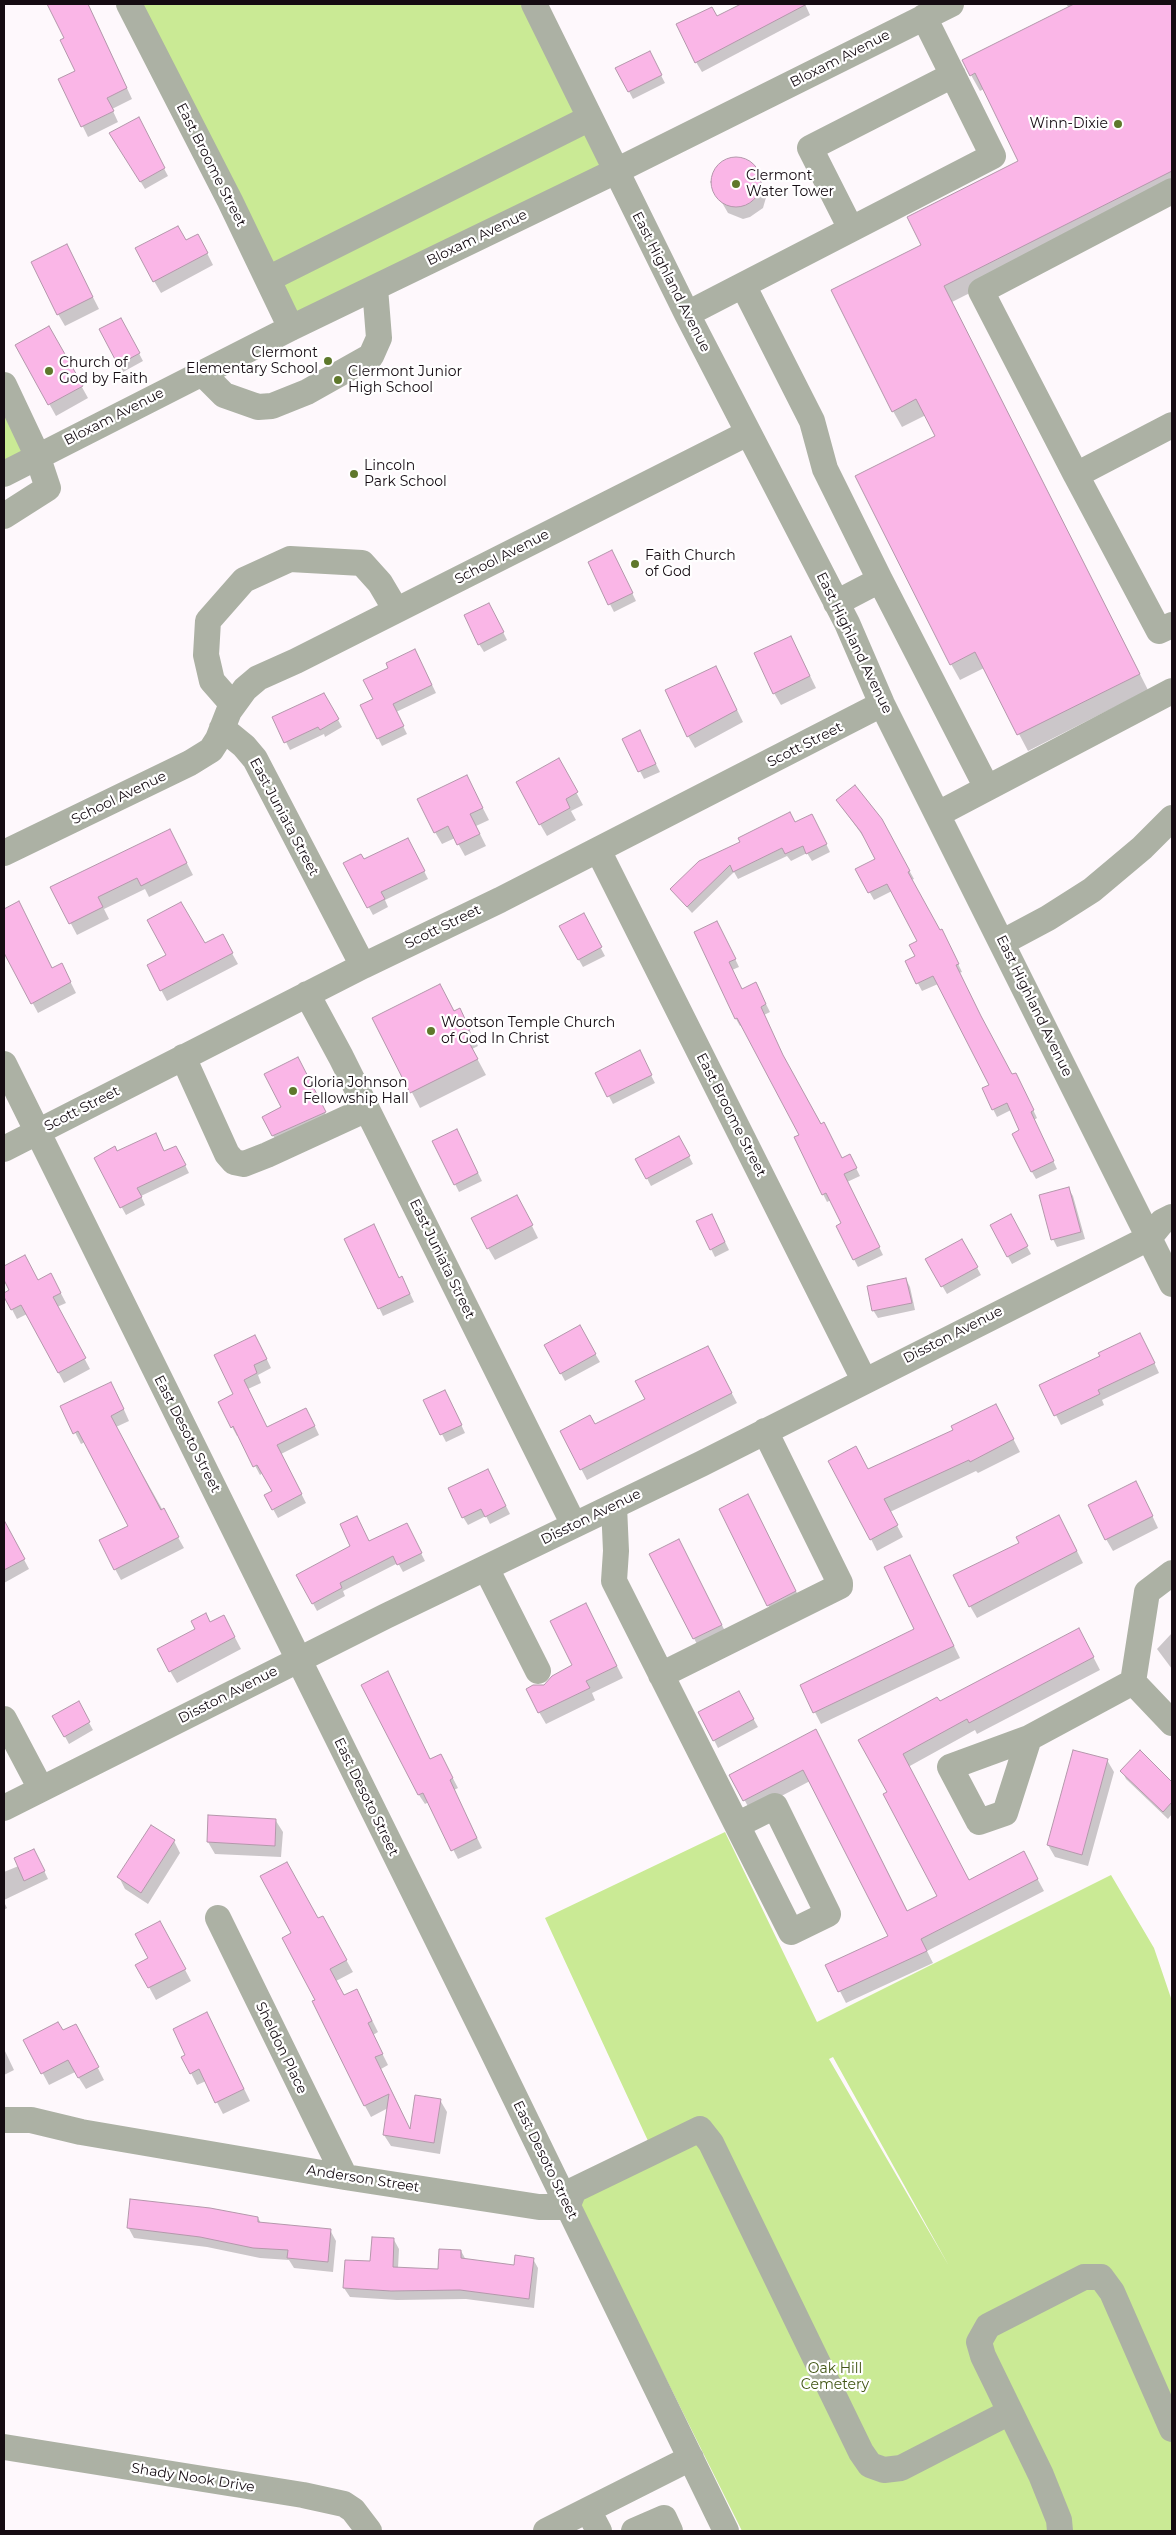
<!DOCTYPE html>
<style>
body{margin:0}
#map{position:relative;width:1176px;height:2535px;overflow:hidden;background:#fef8fc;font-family:Montserrat,sans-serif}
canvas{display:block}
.frame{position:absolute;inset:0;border:5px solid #150b12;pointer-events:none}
</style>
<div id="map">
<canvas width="1176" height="2535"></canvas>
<div class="frame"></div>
</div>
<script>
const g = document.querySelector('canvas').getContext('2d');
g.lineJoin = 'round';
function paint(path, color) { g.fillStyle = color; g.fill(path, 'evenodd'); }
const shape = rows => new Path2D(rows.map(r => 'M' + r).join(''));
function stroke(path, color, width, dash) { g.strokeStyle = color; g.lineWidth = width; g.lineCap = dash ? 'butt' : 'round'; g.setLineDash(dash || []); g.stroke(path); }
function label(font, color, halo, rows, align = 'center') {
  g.font = font + ' Montserrat,sans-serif'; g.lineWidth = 4.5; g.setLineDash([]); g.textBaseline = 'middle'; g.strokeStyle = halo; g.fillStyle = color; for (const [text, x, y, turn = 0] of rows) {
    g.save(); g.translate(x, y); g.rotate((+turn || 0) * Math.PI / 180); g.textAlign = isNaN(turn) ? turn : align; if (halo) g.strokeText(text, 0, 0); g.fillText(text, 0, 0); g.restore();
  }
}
paint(shape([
 [142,4,521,4,601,167,297,314],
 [4,412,23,452,4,462],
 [725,1832,817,2022,1111,1875,1154,1948,1172,2001,1172,2531,742,2531,568,2182,649,2143,545,1918],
 [833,2057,949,2266,829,2059]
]), '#caea95');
paint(shape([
 [49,4,88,4,132,99,112,109,118,122,88,137,60,80,77,72,65,39],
 [743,4,805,4,810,15,702,72,696,62,717,17],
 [1066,4,1172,4,1172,191,952,302,1148,690,1028,751,984,668,960,680,951,664,936,436,926,415,902,427,893,411,923,245,1020,161,984,89,980,91,971,75,1069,8],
 [653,60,665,83,633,99,617,69],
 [142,127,168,176,145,189,111,133],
 [732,159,748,162,754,167,767,194,763,208,750,217,743,219,728,213,713,187,712,180,719,166],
 [186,242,204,247,213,265,161,293,154,281],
 [73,258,99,309,65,326,58,314],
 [125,327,143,361,123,372,119,364],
 [49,328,88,398,56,416,17,346],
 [616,560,636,601,614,612,589,563],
 [493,612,507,640,484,652,479,644],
 [797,649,816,688,781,705,774,693],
 [419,658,436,693,396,712,407,734,382,746,378,738,374,699],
 [722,679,743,722,695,748,688,736],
 [324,695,342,727,325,737,324,734,290,750,274,718],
 [624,740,644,740,660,772,644,779],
 [565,772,583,805,571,811,576,820,547,836,540,824],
 [473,789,489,820,476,826,486,846,465,856,455,838,442,844,435,832],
 [837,800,881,820,914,879,911,880,940,932,946,939,962,972,959,973,985,1025,1012,1076,1020,1082,1037,1118,1034,1120,1057,1169,1036,1179,1032,1172,1021,1131,1011,1110,997,1117,993,1109,990,1086,938,984,922,991,906,961,916,956,919,941,892,891,874,900,857,870,876,859,865,839],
 [795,823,816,823,830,852,812,861,807,853,791,861,787,856,738,879,734,872,692,913,671,889],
 [176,842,193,875,149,897,145,889,104,909,109,919,77,935,52,888],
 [412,847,428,879,385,900,388,907,373,915,345,864],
 [19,903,53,970,67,975,76,993,38,1013,4,950,4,911],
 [587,922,605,956,583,967,579,960],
 [721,930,739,967,732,970,742,991,760,992,770,1012,764,1015,787,1064,842,1160,854,1164,860,1176,847,1182,883,1255,858,1267,837,1226,842,1224,831,1200,827,1202,823,1194,800,1136,742,1025,740,1026,736,1019,695,933],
 [204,945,228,946,238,964,167,1001,148,965],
 [459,1010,478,1046,472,1049,486,1075,420,1108,374,1019],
 [297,1058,326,1115,275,1139,263,1117,282,1108],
 [643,1060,655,1083,613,1104,597,1073],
 [679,1137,693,1164,651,1186,637,1159],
 [461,1138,482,1181,459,1192,455,1184],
 [117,1152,180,1155,189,1173,141,1196,145,1205,126,1215,95,1159],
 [1068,1188,1073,1196,1085,1239,1057,1247,1053,1239],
 [523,1208,538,1238,495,1260,488,1248],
 [1010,1216,1031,1254,1012,1264,991,1226],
 [716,1223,729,1250,715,1257,711,1249],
 [377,1234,399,1279,406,1285,414,1302,383,1316,346,1239],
 [962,1240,981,1275,947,1294,927,1260],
 [24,1257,38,1281,56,1284,66,1303,57,1307,90,1369,64,1383,27,1314,17,1319,4,1294,11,1290,4,1277,4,1267],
 [906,1279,910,1287,915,1310,878,1318,873,1310],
 [579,1326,600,1362,565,1381,546,1345],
 [260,1345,271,1368,258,1375,261,1383,248,1389,267,1428,311,1418,319,1435,281,1454,306,1503,278,1518,273,1509,273,1491,263,1473,260,1475,239,1435,237,1436,232,1427,235,1395],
 [1146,1345,1159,1373,1102,1400,1104,1405,1061,1425,1041,1385],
 [713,1358,737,1403,587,1480,562,1432,595,1426,646,1400],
 [117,1394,129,1421,116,1427,184,1548,121,1580,115,1569,130,1526,85,1442,81,1444,62,1407],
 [449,1399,465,1433,446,1442,425,1401],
 [1002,1417,1020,1452,978,1473,976,1471,890,1512,903,1537,877,1551,871,1539,868,1470],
 [492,1478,510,1514,490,1524,486,1516,468,1525,463,1517],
 [1142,1494,1158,1528,1113,1551,1106,1539],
 [754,1507,802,1603,775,1617,768,1605],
 [4,1522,29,1569,4,1583],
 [1066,1529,1083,1563,977,1618,970,1606],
 [410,1532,425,1561,403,1572,398,1563,343,1591,345,1596,317,1611,298,1575,369,1542],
 [685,1552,728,1637,700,1650,651,1555],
 [910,1556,960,1658,821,1724,801,1685,916,1629],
 [592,1616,623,1678,592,1693,595,1700,546,1724,539,1712,545,1686,574,1666],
 [210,1623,230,1628,241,1649,177,1683,170,1671,197,1630],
 [1172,1633,1172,1669,1157,1649],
 [1085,1641,1100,1670,977,1734,975,1730,908,1767,969,1881,1030,1865,1044,1891,927,1951,933,1963,846,2003,827,1966,890,1936,810,1781,751,1812,731,1775,822,1742,908,1912,938,1896,889,1792,860,1741,939,1702],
 [363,1685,430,1761,446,1765,458,1788,454,1790,482,1848,458,1859,429,1802,425,1804,419,1795],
 [743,1700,758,1727,718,1748,714,1740],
 [78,1703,93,1730,69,1744,54,1716],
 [1140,1752,1172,1783,1172,1814,1168,1819,1126,1779,1122,1771],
 [1107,1760,1114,1772,1088,1866,1055,1857,1048,1845],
 [276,1821,283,1832,281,1857,215,1854,208,1842],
 [174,1841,180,1853,148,1904,125,1889,119,1877],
 [38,1858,48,1879,4,1900,4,1872],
 [4,1902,7,1908,4,1910],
 [322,1917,353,1972,336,1981,344,1996,363,2002,378,2032,373,2035,388,2065,381,2069,411,2131,440,2100,447,2112,440,2154,391,2146,384,2135,388,2108,371,2117,365,2106,317,2000,318,1920],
 [166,1934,191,1981,156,2000,137,1965,150,1958],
 [213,2025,250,2101,223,2114,206,2081,197,2085,191,2073,187,2055],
 [63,2032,82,2037,104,2080,86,2089,75,2072,49,2085,25,2040],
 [4,2049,14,2070,4,2075],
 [258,2218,261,2223,330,2230,336,2241,333,2272,294,2268,289,2260,260,2258,207,2247,134,2238,128,2227],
 [394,2240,399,2249,398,2268,439,2270,461,2251,466,2260,515,2266,533,2259,538,2268,534,2308,466,2299,397,2300,350,2297,344,2288]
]), '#0003');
const building = shape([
 [47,4,88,4,127,88,107,98,114,111,81,127,58,79,75,71,60,40,64,38,47,4],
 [741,4,807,4,695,63,676,24,712,7,717,16,741,4],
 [1074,4,1172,4,1172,171,944,286,1140,674,1017,735,975,652,950,665,855,476,935,436,916,399,892,412,831,290,921,245,907,217,1018,161,975,73,970,76,962,60,1074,4],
 [650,51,662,75,628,92,615,68,650,51],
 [139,117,165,168,140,182,109,133,139,117],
 '711 182a25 25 0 1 1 50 0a25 25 0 1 1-50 0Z',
 [178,226,186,240,198,234,208,253,153,282,135,248,178,226],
 [67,244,93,297,57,315,31,262,67,244],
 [121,318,140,353,118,365,99,329,121,318],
 [49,326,83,386,48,405,15,345,49,326],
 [612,550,633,593,608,605,588,562,612,550],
 [489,603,504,632,478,645,464,615,489,603],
 [791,636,810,676,773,694,754,653,791,636],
 [415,649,432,685,393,704,404,726,377,739,360,705,373,699,363,680,388,668,386,663,415,649],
 [716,666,737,710,687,737,665,690,716,666],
 [324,693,339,719,320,730,318,727,284,743,272,717,324,693],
 [640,730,656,764,638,772,622,739,640,730],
 [559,758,578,792,566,799,570,808,539,825,516,782,559,758],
 [467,775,483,808,470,814,480,834,457,845,448,826,434,833,417,799,467,775],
 [855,785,882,819,910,871,908,872,940,930,942,929,959,964,956,965,981,1016,1012,1074,1016,1073,1034,1110,1031,1112,1054,1161,1031,1172,1012,1134,1019,1130,1007,1103,992,1110,982,1088,989,1085,933,976,916,984,905,961,915,956,909,945,917,941,887,884,868,893,855,869,875,859,861,832,836,800,855,785],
 [790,812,795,822,812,814,827,844,806,854,803,846,785,854,782,848,733,872,730,865,687,907,670,889,699,861,740,842,738,838,790,812],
 [170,829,187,863,141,886,137,878,98,897,103,907,69,924,50,887,170,829],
 [408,838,425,871,381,892,385,899,367,908,343,863,361,854,364,859,408,838],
 [19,901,52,968,62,963,71,982,31,1004,4,953,4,909,19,901],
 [181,902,205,943,223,934,233,953,160,991,147,965,166,955,147,920,181,902],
 [584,913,602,947,578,960,559,926,584,913],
 [717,921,736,959,729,962,742,989,756,982,766,1004,761,1007,783,1055,821,1124,824,1122,842,1158,850,1154,857,1168,844,1174,880,1247,853,1260,836,1226,841,1223,826,1193,822,1195,794,1137,799,1135,737,1018,735,1019,694,932,717,921],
 [440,984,454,1011,460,1008,470,1030,464,1033,478,1059,410,1093,372,1018,440,984],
 [640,1050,652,1075,607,1097,595,1073,640,1050],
 [298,1057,326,1112,272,1136,262,1117,281,1107,264,1074,298,1057],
 [457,1129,478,1173,454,1185,432,1141,457,1129],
 [156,1133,164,1151,176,1146,186,1165,137,1188,142,1197,120,1208,94,1158,115,1146,117,1151,156,1133],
 [679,1136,690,1156,646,1179,635,1159,679,1136],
 [1069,1187,1081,1232,1051,1240,1039,1195,1069,1187],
 [517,1195,533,1225,487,1249,471,1218,517,1195],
 [712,1214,725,1242,710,1250,696,1221,712,1214],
 [1011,1214,1028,1246,1007,1257,990,1225,1011,1214],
 [374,1224,399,1278,402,1276,410,1294,378,1309,344,1239,374,1224],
 [962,1239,978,1267,941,1287,925,1259,962,1239],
 [25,1255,38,1280,51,1273,61,1293,53,1297,86,1358,58,1373,21,1305,11,1310,4,1297,4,1293,9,1290,4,1280,4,1266,25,1255],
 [906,1278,912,1303,872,1311,867,1286,906,1278],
 [580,1325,596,1354,560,1374,544,1345,580,1325],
 [1140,1333,1155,1363,1098,1390,1100,1394,1054,1416,1039,1385,1100,1356,1098,1353,1140,1333],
 [255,1335,267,1359,254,1365,257,1373,244,1380,267,1427,306,1408,315,1426,277,1445,302,1494,272,1510,264,1495,272,1491,257,1465,253,1467,233,1426,231,1428,218,1402,233,1394,214,1355,255,1335],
 [708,1346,732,1393,580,1470,560,1431,590,1415,595,1424,645,1399,635,1381,708,1346],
 [111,1382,124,1409,111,1416,161,1510,164,1508,179,1537,114,1570,99,1540,128,1526,78,1431,73,1434,60,1406,111,1382],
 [445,1390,462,1425,440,1435,423,1400,445,1390],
 [996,1404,1014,1439,970,1462,969,1460,884,1499,898,1525,870,1540,828,1461,856,1446,868,1469,953,1430,951,1426,996,1404],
 [488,1469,506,1506,485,1517,481,1509,462,1518,448,1488,488,1469],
 [1136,1481,1153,1516,1105,1540,1088,1505,1136,1481],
 [748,1494,796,1591,767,1606,719,1509,748,1494],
 [1059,1515,1077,1551,969,1607,953,1575,1019,1543,1016,1537,1059,1515],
 [357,1516,369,1541,407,1523,422,1553,397,1565,393,1556,340,1583,342,1588,312,1604,296,1575,350,1546,340,1524,357,1516],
 [4,1520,25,1559,4,1570,4,1520],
 [679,1539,722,1625,693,1639,649,1554,679,1539],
 [910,1555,954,1646,813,1713,800,1685,914,1629,884,1567,910,1555],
 [586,1603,617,1666,586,1681,590,1688,538,1713,526,1689,533,1685,544,1685,552,1676,572,1665,550,1621,586,1603],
 [206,1613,210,1622,224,1615,235,1637,169,1672,157,1649,195,1629,191,1621,206,1613],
 [1079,1628,1094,1657,969,1723,967,1719,903,1754,969,1880,1024,1851,1038,1879,921,1939,927,1951,838,1992,825,1965,888,1936,803,1770,743,1801,729,1775,816,1729,907,1911,937,1896,883,1794,887,1792,858,1740,937,1697,940,1701,1079,1628],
 [388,1671,430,1759,441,1754,453,1778,450,1780,477,1838,451,1851,423,1793,418,1795,361,1685,388,1671],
 [739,1691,754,1719,713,1741,698,1712,739,1691],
 [79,1701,90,1722,64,1737,52,1716,79,1701],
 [1073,1750,1108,1759,1082,1855,1047,1845,1073,1750],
 [1140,1750,1172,1782,1172,1802,1163,1812,1120,1771,1140,1750],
 [208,1815,276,1819,275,1846,207,1842,208,1815],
 [151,1825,175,1840,141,1893,117,1877,151,1825],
 [34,1849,45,1871,24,1881,14,1858,34,1849],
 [287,1862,318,1918,323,1916,347,1960,330,1969,344,1995,357,1989,372,2021,368,2023,383,2054,375,2057,410,2129,415,2095,441,2099,434,2143,383,2135,389,2094,364,2106,312,2001,315,2000,282,1938,291,1933,260,1876,287,1862],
 [160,1921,186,1969,148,1988,135,1965,148,1958,135,1934,160,1921],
 [207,2012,244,2089,215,2103,199,2069,190,2074,181,2057,185,2055,173,2029,207,2012],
 [58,2022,63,2030,76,2024,99,2067,78,2078,68,2060,41,2074,23,2040,58,2022],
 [130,2199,210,2208,258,2217,258,2222,331,2229,328,2262,287,2258,288,2250,253,2248,200,2237,127,2228,130,2199],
 [372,2237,394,2238,393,2267,438,2269,439,2249,461,2250,461,2258,514,2265,515,2255,534,2258,529,2299,460,2290,391,2291,343,2288,345,2260,370,2261,372,2237]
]);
paint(building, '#fab6e7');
stroke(building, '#b497ab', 1);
stroke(shape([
 [129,4,230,201,291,328],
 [534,4,687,314,847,623,882,704,1172,1284],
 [851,229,810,148,953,75],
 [268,279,590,118],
 [743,285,812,421,825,469,880,580,836,603],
 [687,314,993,156,924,17],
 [202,373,224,395,258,407,272,406,307,392,371,356,379,338,375,288],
 [4,385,37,455,48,488,4,516],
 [1172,425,1076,475,1159,631,1172,625],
 [4,474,291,328,616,171,951,4],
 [1076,475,981,291,1172,191],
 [880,580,987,788],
 [233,705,212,681,206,655,208,621,244,580,290,559,362,563,380,583,396,610],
 [222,728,244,746,255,759,363,966],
 [938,814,1172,691],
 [598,850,864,1380],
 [4,853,190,763,211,750,218,739,229,711,245,689,258,678,296,661,748,433],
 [1003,942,1048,918,1092,890,1142,848,1172,818],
 [307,994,341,1057,574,1525],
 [183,1057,227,1154,234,1162,244,1164,267,1155,367,1109],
 [4,1064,488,2042,726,2531],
 [4,1149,363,966,500,900,882,704],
 [614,1506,616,1551,614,1581,737,1825,791,1932,828,1914,775,1806,737,1825],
 [486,1568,538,1671],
 [1172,1573,1147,1592,1133,1682,1172,1723],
 [661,1675,840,1586,840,1583,765,1431],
 [4,1719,41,1789],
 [1029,1738,1005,1813,979,1822,950,1767,1029,1738,1133,1682],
 [4,1808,386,1616,701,1464,1149,1238,1162,1222,1172,1217],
 [218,1918,345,2177],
 [4,2120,31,2120,81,2132,345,2177,539,2207,567,2207,574,2190,700,2129,711,2143,861,2452,870,2465,884,2470,901,2468,1010,2412],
 [4,2447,303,2495,344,2504,353,2510,369,2531],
 [588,2510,599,2531],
 [546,2531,691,2458],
 [634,2531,664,2518,670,2531],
 [1060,2531,1059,2520,1041,2475,983,2356,979,2342,988,2326,1084,2277,1101,2277,1112,2292,1172,2429]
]), '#acb1a4', 26);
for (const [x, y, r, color] of [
 [1118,124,5,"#5e782b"],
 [736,184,5,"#5e782b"],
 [328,361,5,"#5e782b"],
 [49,371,5,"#5e782b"],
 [338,380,5,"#5e782b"],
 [354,474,5,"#5e782b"],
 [635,564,5,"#5e782b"],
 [431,1031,5,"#5e782b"],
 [293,1091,5,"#5e782b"]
]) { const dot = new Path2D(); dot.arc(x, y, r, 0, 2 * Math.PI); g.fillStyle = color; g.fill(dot); stroke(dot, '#fff', 2); }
label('14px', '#150b12', '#fff', [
 ["Bloxam Avenue",840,59,-27],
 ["East Broome Street",211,165,63],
 ["Bloxam Avenue",477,238,-26],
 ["East Highland Avenue",671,282,63],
 ["Bloxam Avenue",114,417,-27],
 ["School Avenue",502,557,-27],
 ["East Highland Avenue",854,643,64],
 ["Scott Street",805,745,-27],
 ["School Avenue",119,798,-26],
 ["East Juniata Street",284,817,62],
 ["Scott Street",443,927,-26],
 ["East Highland Avenue",1034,1006,64],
 ["Scott Street",82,1109,-27],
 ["East Broome Street",731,1115,63],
 ["East Juniata Street",442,1259,64],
 ["Disston Avenue",953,1335,-27],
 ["East Desoto Street",187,1434,63],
 ["Disston Avenue",591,1517,-26],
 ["Disston Avenue",228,1695,-27],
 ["East Desoto Street",366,1797,64],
 ["Sheldon Place",281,2048,64],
 ["East Desoto Street",545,2160,64],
 ["Anderson Street",363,2179,9],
 ["Shady Nook Drive",193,2478,9]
]);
label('14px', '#150b12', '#fff', [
 ["Winn-Dixie",1108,124,"right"],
 ["Clermont",746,176],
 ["Water Tower",746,192],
 ["Clermont",318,353,"right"],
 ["Elementary School",318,369,"right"],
 ["Church of",59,363],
 ["God by Faith",59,379],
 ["Clermont Junior",348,372],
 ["High School",348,388],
 ["Lincoln",364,466],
 ["Park School",364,482],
 ["Faith Church",645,556],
 ["of God",645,572],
 ["Wootson Temple Church",441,1023],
 ["of God In Christ",441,1039],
 ["Gloria Johnson",303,1083],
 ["Fellowship Hall",303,1099]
], 'left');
label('14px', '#425615', '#fff', [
 ["Oak Hill",835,2369],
 ["Cemetery",835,2385]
]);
</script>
